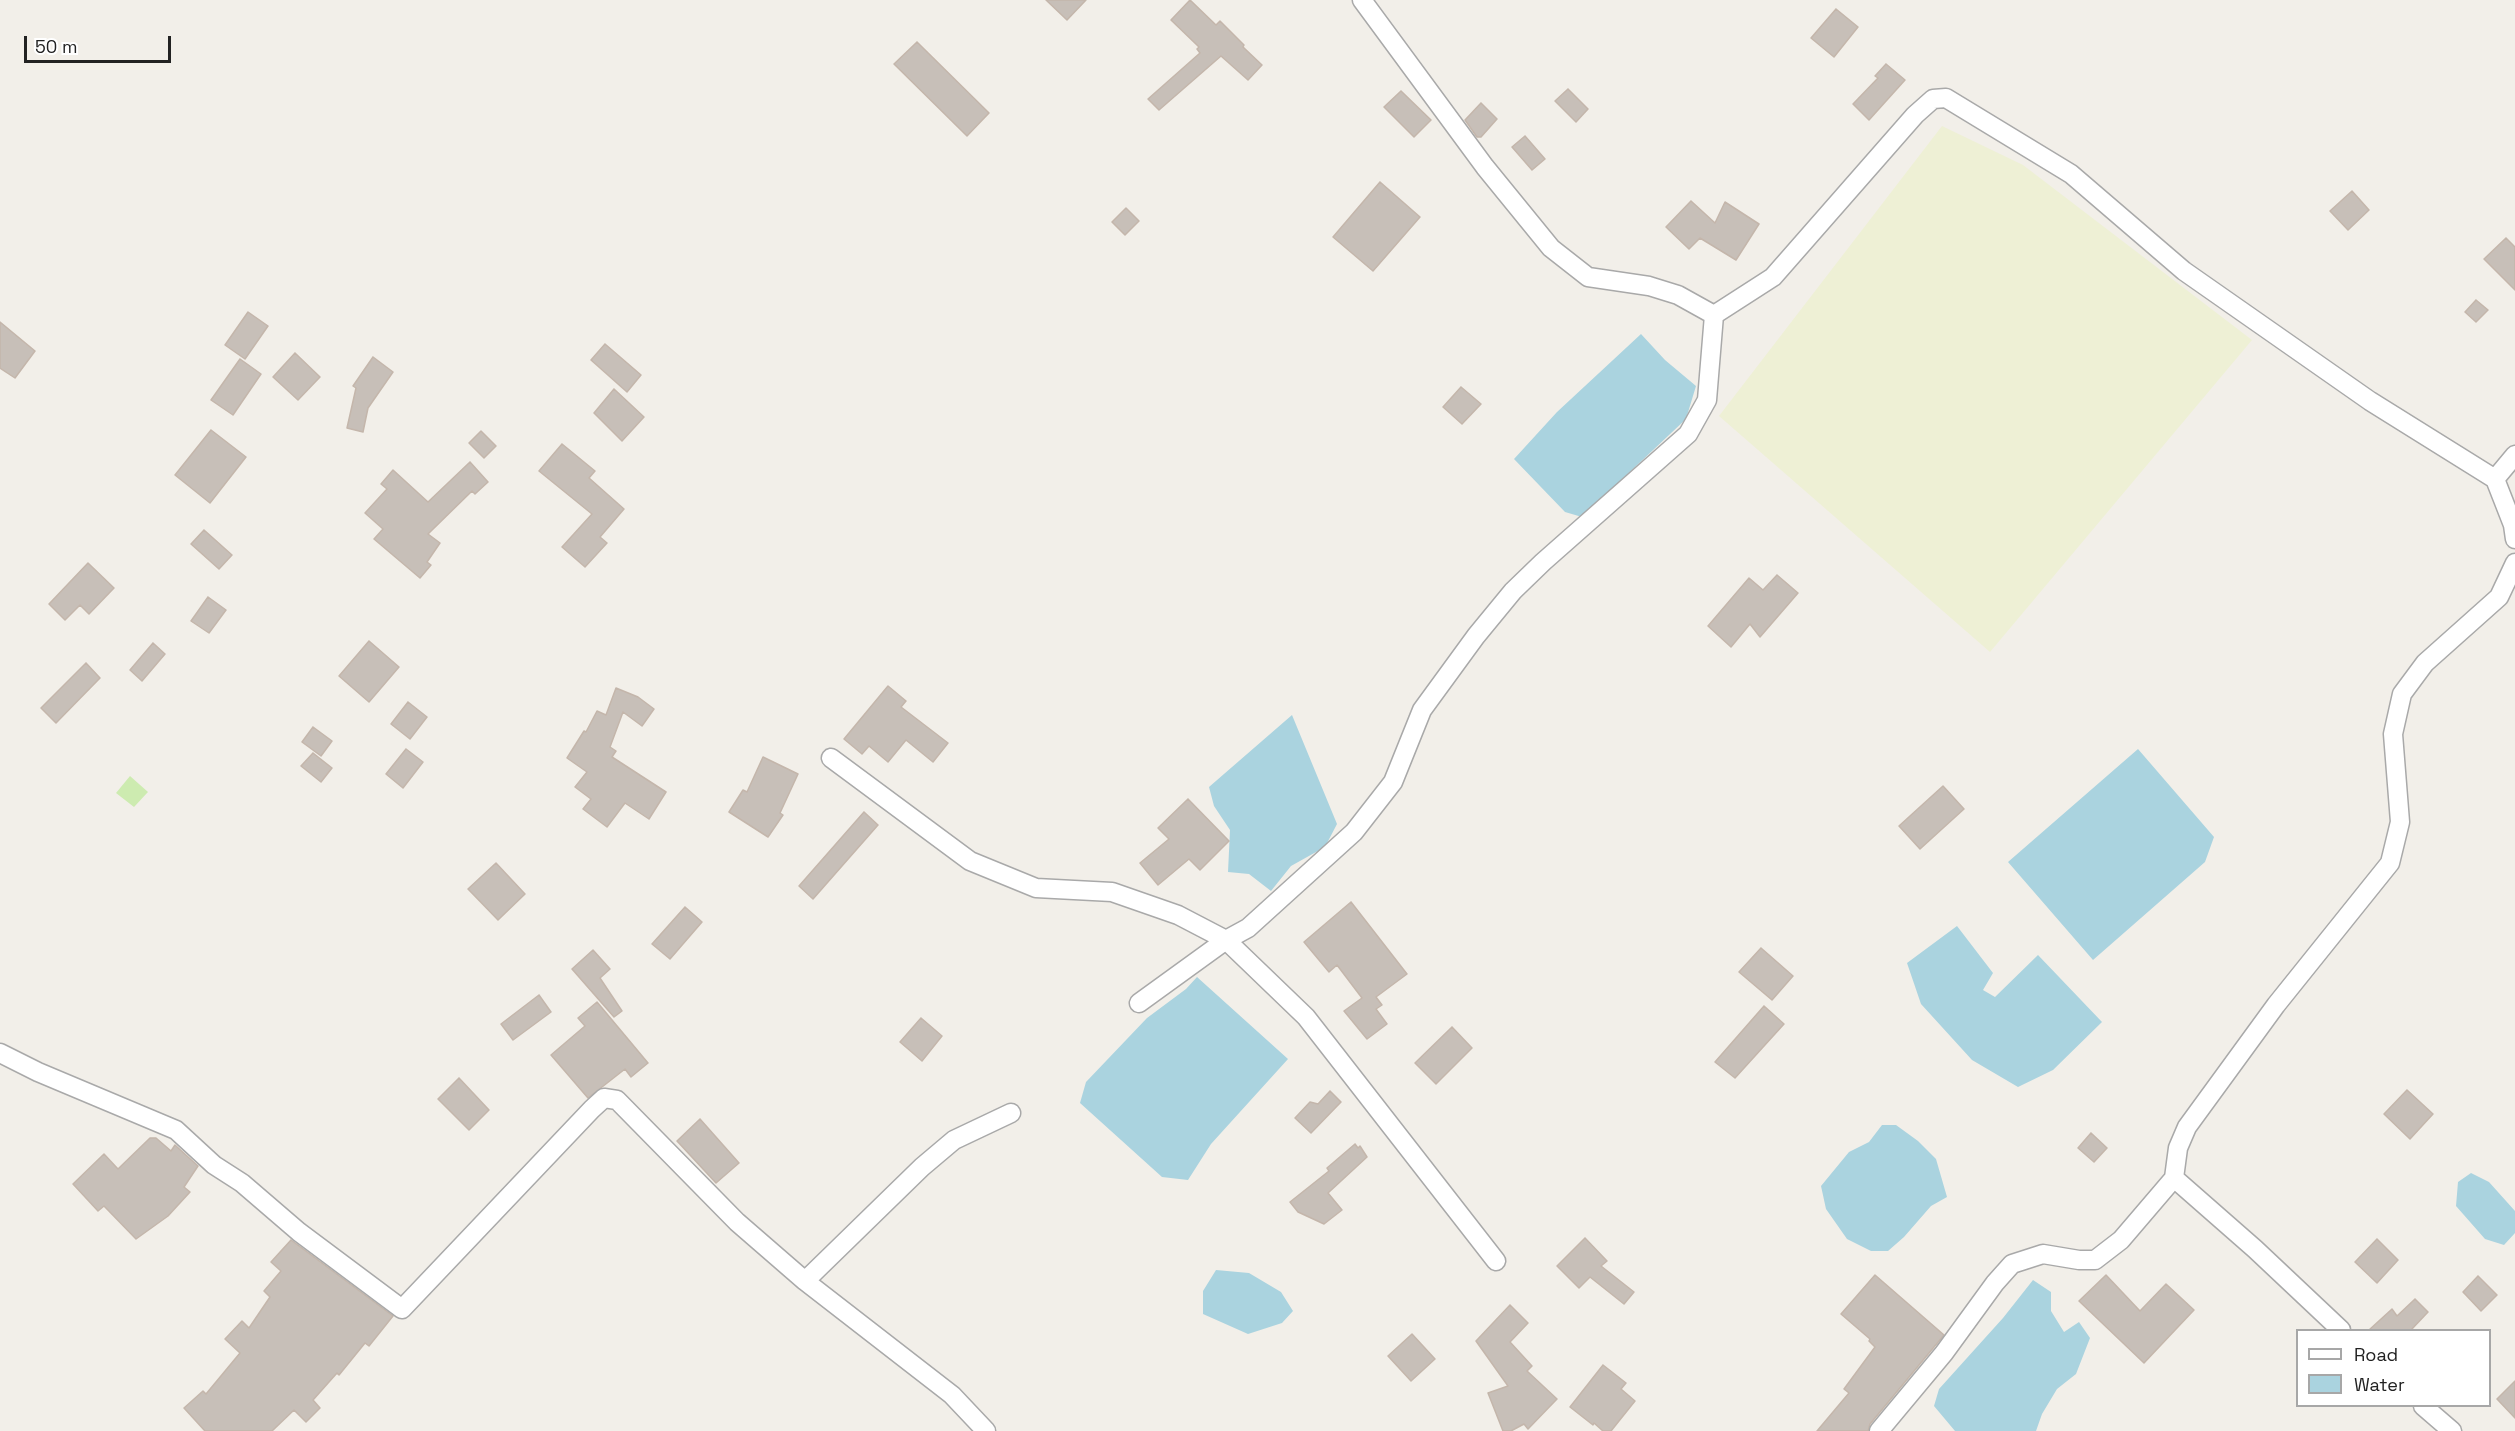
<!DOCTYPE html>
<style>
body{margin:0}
#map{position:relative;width:2515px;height:1431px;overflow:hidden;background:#f2efe9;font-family:"Space Grotesk",sans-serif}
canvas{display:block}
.legend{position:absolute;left:2296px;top:1329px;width:195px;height:78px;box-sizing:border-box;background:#fff;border:2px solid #a7a7a7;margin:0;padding:8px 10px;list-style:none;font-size:18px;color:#222}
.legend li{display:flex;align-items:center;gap:12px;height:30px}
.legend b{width:30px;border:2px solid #a7a7a7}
.scale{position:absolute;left:24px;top:36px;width:147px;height:27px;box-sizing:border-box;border:3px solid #222;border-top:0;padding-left:8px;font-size:18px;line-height:21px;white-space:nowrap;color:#222;-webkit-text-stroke:4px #fff;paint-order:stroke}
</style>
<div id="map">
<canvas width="2515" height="1431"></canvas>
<ul class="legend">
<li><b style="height:8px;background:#fff"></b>Road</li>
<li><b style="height:16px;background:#aad3df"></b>Water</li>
</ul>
<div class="scale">50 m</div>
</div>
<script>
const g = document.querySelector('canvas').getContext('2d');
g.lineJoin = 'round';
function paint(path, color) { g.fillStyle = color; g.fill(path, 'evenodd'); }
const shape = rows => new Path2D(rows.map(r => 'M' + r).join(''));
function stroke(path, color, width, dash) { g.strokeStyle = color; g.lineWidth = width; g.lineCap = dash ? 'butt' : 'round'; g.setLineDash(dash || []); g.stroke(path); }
paint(shape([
 [1942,126,2023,165,2252,340,1990,652,1719,416]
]), '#eef0d5');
paint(shape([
 [130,776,148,792,134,807,116,793]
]), '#cdebb0');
paint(shape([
 [1641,334,1665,360,1696,386,1686,419,1582,517,1565,512,1514,459,1557,412],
 [1292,715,1337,824,1325,847,1291,866,1271,891,1249,874,1228,872,1230,830,1214,806,1209,787],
 [2138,749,2214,837,2205,862,2093,960,2008,862],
 [1957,926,1993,973,1983,990,1995,997,2038,955,2102,1022,2053,1070,2018,1087,1972,1060,1921,1004,1907,963],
 [1197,977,1288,1059,1211,1144,1188,1180,1162,1177,1080,1103,1086,1082,1147,1018,1186,989],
 [1882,1125,1896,1125,1918,1141,1936,1159,1947,1197,1931,1206,1904,1237,1888,1251,1871,1251,1847,1239,1826,1209,1821,1186,1849,1152,1869,1142],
 [2471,1173,2489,1182,2515,1211,2515,1233,2504,1245,2485,1239,2456,1206,2458,1182],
 [1216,1270,1249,1273,1281,1292,1293,1311,1282,1323,1248,1334,1203,1314,1203,1291],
 [2033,1280,2051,1292,2051,1311,2064,1332,2079,1322,2090,1338,2076,1374,2057,1389,2042,1414,2036,1431,1955,1431,1934,1406,1939,1389,2003,1318]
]), '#aad3df');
const building = shape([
 [1046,0,1086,0,1067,20,1046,0],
 [1190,0,1216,25,1220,21,1244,45,1243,47,1262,65,1248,80,1221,56,1159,110,1148,99,1200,53,1197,49,1199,47,1171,20,1190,0],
 [1836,9,1858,27,1834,57,1811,38,1836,9],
 [917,42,989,113,967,136,894,64,917,42],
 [1886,64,1905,80,1869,120,1853,104,1878,78,1875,76,1886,64],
 [1568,89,1588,109,1576,122,1555,101,1568,89],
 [1401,91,1431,120,1414,137,1384,107,1401,91],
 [1481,103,1497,119,1481,137,1477,137,1465,120,1481,103],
 [1525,136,1545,159,1532,170,1512,147,1525,136],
 [1380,182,1420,217,1373,271,1333,237,1380,182],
 [2352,191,2369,210,2348,230,2330,211,2352,191],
 [1691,201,1715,223,1725,202,1759,224,1736,260,1700,238,1689,249,1666,227,1691,201],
 [1126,208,1139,221,1125,235,1112,222,1126,208],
 [2506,238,2515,247,2515,290,2484,259,2506,238],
 [2476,300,2488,310,2476,322,2465,312,2476,300],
 [248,312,268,326,245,359,225,345,248,312],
 [0,322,35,351,15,378,0,368,0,322],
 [605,344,641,375,627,392,591,360,605,344],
 [295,353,320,377,298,400,273,377,295,353],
 [373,357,393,372,368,408,363,432,347,428,356,388,353,386,373,357],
 [240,359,261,374,233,415,211,400,240,359],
 [1461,387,1481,404,1462,424,1443,407,1461,387],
 [614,389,644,417,622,441,594,413,614,389],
 [211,430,246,457,210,503,175,475,211,430],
 [481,431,496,446,484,458,469,443,481,431],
 [562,444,595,471,589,478,624,509,600,537,607,543,585,567,562,547,592,514,539,471,562,444],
 [470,462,488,482,475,494,472,491,428,534,440,543,427,562,431,565,420,578,374,539,383,529,365,513,387,489,381,484,393,470,428,502,470,462],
 [204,530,232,555,219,569,191,544,204,530],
 [88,563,114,588,89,614,80,605,65,620,49,604,88,563],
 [1777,575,1798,593,1760,637,1750,624,1731,647,1708,626,1749,578,1763,590,1777,575],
 [208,597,226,610,209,633,191,621,208,597],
 [369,641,399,667,369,702,339,676,369,641],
 [153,643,165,654,142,681,130,670,153,643],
 [86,663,100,678,56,723,41,708,86,663],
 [888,686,906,701,901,707,948,743,933,762,906,740,888,762,869,746,862,754,844,739,888,686],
 [616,688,638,697,654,709,642,726,623,712,610,747,616,751,612,757,666,792,649,819,625,803,607,827,583,809,591,799,575,787,587,772,567,758,584,731,586,732,597,711,606,715,616,688],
 [408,702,427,717,410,739,391,724,408,702],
 [313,727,332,741,321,756,302,742,313,727],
 [406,749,423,762,403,788,386,774,406,749],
 [313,753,332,768,321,782,301,766,313,753],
 [763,757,798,774,780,813,783,815,768,837,729,812,743,790,747,792,763,757],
 [1943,786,1964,809,1920,849,1899,826,1943,786],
 [1188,799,1229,841,1200,870,1189,859,1158,885,1140,863,1169,839,1158,828,1188,799],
 [864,812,878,825,813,899,799,886,864,812],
 [496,863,525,894,498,920,468,889,496,863],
 [1351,902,1407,974,1376,997,1382,1005,1376,1009,1387,1024,1367,1039,1344,1011,1362,998,1337,965,1329,972,1304,942,1351,902],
 [685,907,702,922,670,959,652,944,685,907],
 [1761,948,1793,976,1772,1000,1739,972,1761,948],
 [593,950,610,969,600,978,622,1011,614,1017,572,969,593,950],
 [539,995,551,1012,513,1040,501,1024,539,995],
 [597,1002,648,1063,631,1077,625,1069,588,1098,551,1055,585,1026,578,1018,597,1002],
 [1764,1006,1784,1024,1735,1078,1715,1062,1764,1006],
 [921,1018,942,1036,922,1061,900,1042,921,1018],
 [1452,1027,1472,1048,1436,1084,1415,1063,1452,1027],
 [459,1078,489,1110,469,1130,438,1099,459,1078],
 [2407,1090,2433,1114,2410,1139,2384,1114,2407,1090],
 [1330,1091,1341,1102,1311,1133,1295,1118,1310,1102,1318,1104,1330,1091],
 [700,1119,739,1163,716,1183,677,1141,700,1119],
 [2091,1133,2107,1148,2094,1162,2078,1148,2091,1133],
 [150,1138,156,1138,171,1151,175,1145,198,1166,184,1187,190,1192,168,1216,136,1239,104,1206,98,1211,73,1184,104,1154,118,1169,150,1138],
 [1355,1144,1358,1148,1360,1146,1367,1157,1328,1193,1342,1210,1324,1224,1298,1212,1290,1202,1329,1171,1327,1168,1355,1144],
 [1585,1238,1607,1261,1601,1266,1634,1292,1624,1304,1590,1277,1579,1288,1557,1266,1585,1238],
 [2377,1239,2398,1260,2377,1283,2355,1262,2377,1239],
 [291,1240,393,1316,369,1346,365,1343,339,1375,337,1373,313,1400,320,1408,306,1422,294,1410,272,1431,205,1431,184,1408,203,1391,206,1394,240,1353,225,1339,242,1321,249,1328,270,1297,264,1291,281,1271,271,1262,291,1240],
 [1875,1275,1944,1335,1870,1424,1868,1431,1817,1431,1849,1393,1844,1389,1875,1347,1869,1341,1870,1339,1841,1314,1875,1275],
 [2106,1275,2140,1311,2166,1284,2194,1310,2144,1363,2079,1301,2106,1275],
 [2478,1276,2497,1295,2481,1311,2463,1292,2478,1276],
 [2415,1299,2428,1312,2411,1330,2369,1330,2392,1309,2397,1316,2415,1299],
 [1510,1305,1528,1323,1510,1342,1532,1366,1527,1371,1557,1399,1528,1429,1524,1424,1511,1431,1503,1431,1488,1393,1508,1386,1476,1341,1510,1305],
 [1412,1334,1435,1359,1411,1381,1388,1356,1412,1334],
 [1603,1365,1626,1383,1621,1389,1635,1401,1611,1431,1603,1431,1594,1423,1593,1425,1570,1407,1603,1365],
 [2515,1381,2515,1418,2497,1399,2515,1381]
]);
paint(building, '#c7bfb8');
stroke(building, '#c4b6ab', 1.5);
const minor = shape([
 [1362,0,1485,167,1551,248,1588,277,1649,286,1678,295,1714,315],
 [2515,455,2495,479,2513,525,2515,539],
 [831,758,970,861,1036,888,1112,892,1178,915,1226,940,1248,928,1354,832,1393,782,1422,710,1476,636,1513,591,1543,562,1688,434,1707,400,1714,315,1773,277,1915,115,1933,99,1946,98,2071,174,2184,271,2370,401,2495,479],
 [1139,1003,1226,940,1306,1017,1496,1261],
 [0,1053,38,1072,176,1130,214,1165,242,1183,299,1232,402,1309,592,1109,604,1098,617,1100,737,1222,805,1281,952,1395,986,1431],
 [805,1281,922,1167,954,1140,1011,1113],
 [2341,1330,2255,1249,2174,1178,2178,1148,2187,1127,2276,1005,2390,863,2400,822,2393,734,2402,694,2425,663,2499,597,2515,563],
 [2423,1406,2452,1431],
 [1879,1431,1944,1353,1995,1283,2012,1264,2043,1254,2079,1260,2095,1260,2121,1240,2174,1178]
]);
stroke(minor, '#a9a9a9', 21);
stroke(minor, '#fff', 18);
</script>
